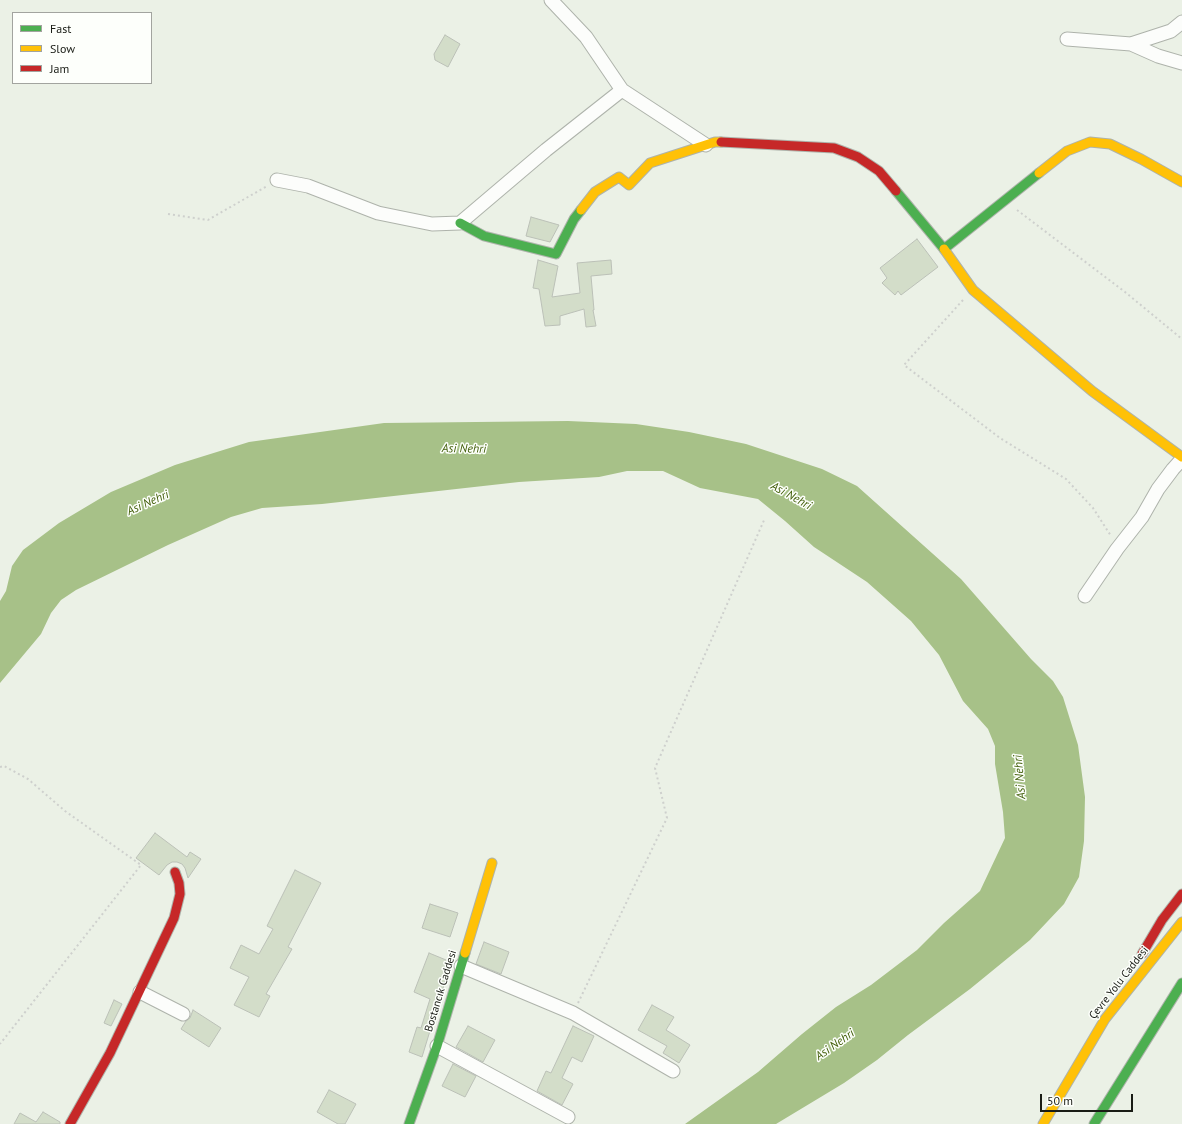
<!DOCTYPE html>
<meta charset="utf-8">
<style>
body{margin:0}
#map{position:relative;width:1182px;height:1124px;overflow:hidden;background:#ebf1e6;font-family:"PT Sans",sans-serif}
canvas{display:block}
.legend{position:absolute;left:12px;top:12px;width:140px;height:72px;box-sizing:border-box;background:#fdfffb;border:1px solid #a2a49f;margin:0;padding:5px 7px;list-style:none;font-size:12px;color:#191c15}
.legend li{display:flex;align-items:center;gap:8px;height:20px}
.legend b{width:20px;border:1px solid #a2a49f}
.scale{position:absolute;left:1040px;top:1094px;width:93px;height:18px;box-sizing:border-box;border:2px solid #191c15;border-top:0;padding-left:5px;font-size:12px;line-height:14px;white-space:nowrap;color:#191c15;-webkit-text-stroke:3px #fdfffb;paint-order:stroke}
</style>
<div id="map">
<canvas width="1182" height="1124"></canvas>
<ul class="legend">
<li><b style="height:5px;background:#4caf50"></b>Fast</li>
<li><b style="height:5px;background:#ffc107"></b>Slow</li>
<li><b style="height:5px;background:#c62828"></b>Jam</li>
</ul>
<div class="scale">50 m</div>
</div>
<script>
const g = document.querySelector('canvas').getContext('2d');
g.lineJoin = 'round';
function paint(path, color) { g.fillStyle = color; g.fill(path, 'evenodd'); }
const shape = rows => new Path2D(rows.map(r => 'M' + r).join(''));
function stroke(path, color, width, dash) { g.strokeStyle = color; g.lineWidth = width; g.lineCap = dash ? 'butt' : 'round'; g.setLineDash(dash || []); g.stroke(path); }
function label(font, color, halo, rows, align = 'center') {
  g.font = font + ' "PT Sans",sans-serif'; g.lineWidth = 3; g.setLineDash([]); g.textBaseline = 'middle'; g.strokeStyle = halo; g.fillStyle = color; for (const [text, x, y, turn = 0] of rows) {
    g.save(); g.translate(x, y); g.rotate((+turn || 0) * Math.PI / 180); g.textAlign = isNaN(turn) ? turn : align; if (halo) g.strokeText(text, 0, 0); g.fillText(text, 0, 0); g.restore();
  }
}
paint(shape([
 [568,421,636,424,689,432,746,444,822,469,857,486,961,579,1031,659,1053,681,1063,697,1078,745,1085,797,1084,841,1079,877,1064,904,1030,940,970,989,908,1035,877,1060,844,1083,776,1124,685,1124,758,1072,802,1034,836,1007,871,985,917,950,944,923,980,891,1005,838,1003,812,995,764,995,746,988,729,963,701,939,655,911,621,867,582,814,547,785,521,758,499,700,488,663,471,627,471,599,477,519,482,322,504,262,508,231,517,168,545,76,590,61,600,51,613,41,634,0,683,0,601,6,591,12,566,23,550,59,523,111,492,175,465,249,442,384,423]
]), '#a7c188');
const building = shape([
 [445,35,460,44,448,67,435,60,434,54,445,35],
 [531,217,559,225,550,242,526,236,531,217],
 [917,239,938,267,901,295,898,291,895,295,882,283,887,278,880,268,917,239],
 [538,260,558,266,552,297,580,293,577,263,611,260,612,274,591,276,594,310,593,310,596,326,586,327,584,309,560,316,560,325,545,326,539,289,533,288,538,260],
 [155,833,187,857,190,852,201,859,188,878,185,868,182,864,177,862,172,862,167,865,159,875,136,858,155,833],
 [295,870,321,883,288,947,292,949,266,994,270,996,259,1017,234,1005,249,977,230,968,241,945,259,954,273,929,267,926,295,870],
 [430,904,458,913,450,937,422,928,430,904],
 [484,942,509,952,501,974,476,964,484,942],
 [429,953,451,962,422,1057,409,1052,417,1027,421,1028,430,999,414,992,429,953],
 [114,1000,122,1004,111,1026,104,1023,114,1000],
 [652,1005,674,1017,666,1030,690,1045,679,1063,663,1053,667,1046,638,1030,652,1005],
 [193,1010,221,1028,209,1047,181,1029,186,1021,190,1018,193,1010],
 [468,1026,495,1040,483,1062,456,1047,468,1026],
 [573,1026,594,1036,582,1062,572,1057,562,1078,573,1084,562,1105,537,1091,546,1071,551,1073,573,1026],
 [453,1064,476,1076,465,1097,442,1086,453,1064],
 [329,1090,356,1104,345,1124,338,1124,317,1112,329,1090],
 [43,1112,60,1122,60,1124,14,1124,20,1113,36,1122,43,1112]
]);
paint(building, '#d3ddc9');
stroke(building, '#bbc0b7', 1);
const street = shape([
 [551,0,586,37,622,90,706,145],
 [1067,39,1131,44,1158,56,1182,63],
 [1131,44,1171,31,1182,22],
 [277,180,308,186,378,213,432,224,460,223,546,150,622,90],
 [1085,596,1117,549,1142,517,1158,489,1173,469,1182,459],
 [461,966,573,1013,673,1071],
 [140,992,183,1014],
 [437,1046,568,1117]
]);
const fast = shape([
 [896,191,944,249,1039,173],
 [460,223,484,236,556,254,574,219,581,210],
 [409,1124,437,1046,465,953],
 [1094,1124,1182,983]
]);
const slow = shape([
 [1039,173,1067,151,1090,142,1110,144,1141,159,1182,182],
 [581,210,595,192,619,177,629,185,650,163,715,142,721,142],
 [944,249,973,290,1092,391,1182,457],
 [465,953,492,863],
 [1043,1124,1105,1019,1182,922]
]);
const jam = shape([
 [721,142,834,148,858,157,879,171,896,191],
 [1142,954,1162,920,1182,894],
 [70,1124,110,1053,174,918,180,894,179,883,175,872]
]);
stroke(street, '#aeb3ab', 15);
stroke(fast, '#aeb3ab', 11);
stroke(slow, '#aeb3ab', 11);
stroke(jam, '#aeb3ab', 11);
stroke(shape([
 [1017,210,1125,292,1182,339],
 [168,214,208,220,267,186],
 [963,300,904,365,1000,438,1066,479,1093,508,1111,536],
 [0,767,4,766,28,779,65,811,141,865,0,1044],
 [578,1003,667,818,655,768,765,518]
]), '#ced0cd', 2, [2, 3]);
stroke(street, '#fcfdfb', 13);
stroke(fast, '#4caf50', 9);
stroke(slow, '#ffc107', 9);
stroke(jam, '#c62828', 9);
label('11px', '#191c15', '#fdfffb', [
 ["Çevre Yolu Caddesi",1119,983,-52],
 ["Bostancık Caddesi",441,991,-73]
]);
label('italic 12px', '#3f5c06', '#fdfffb', [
 ["Asi Nehri",464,449,1],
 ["Asi Nehri",791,496,29],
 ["Asi Nehri",148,503,-24],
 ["Asi Nehri",1020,777,-95],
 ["Asi Nehri",835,1045,-35]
]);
</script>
